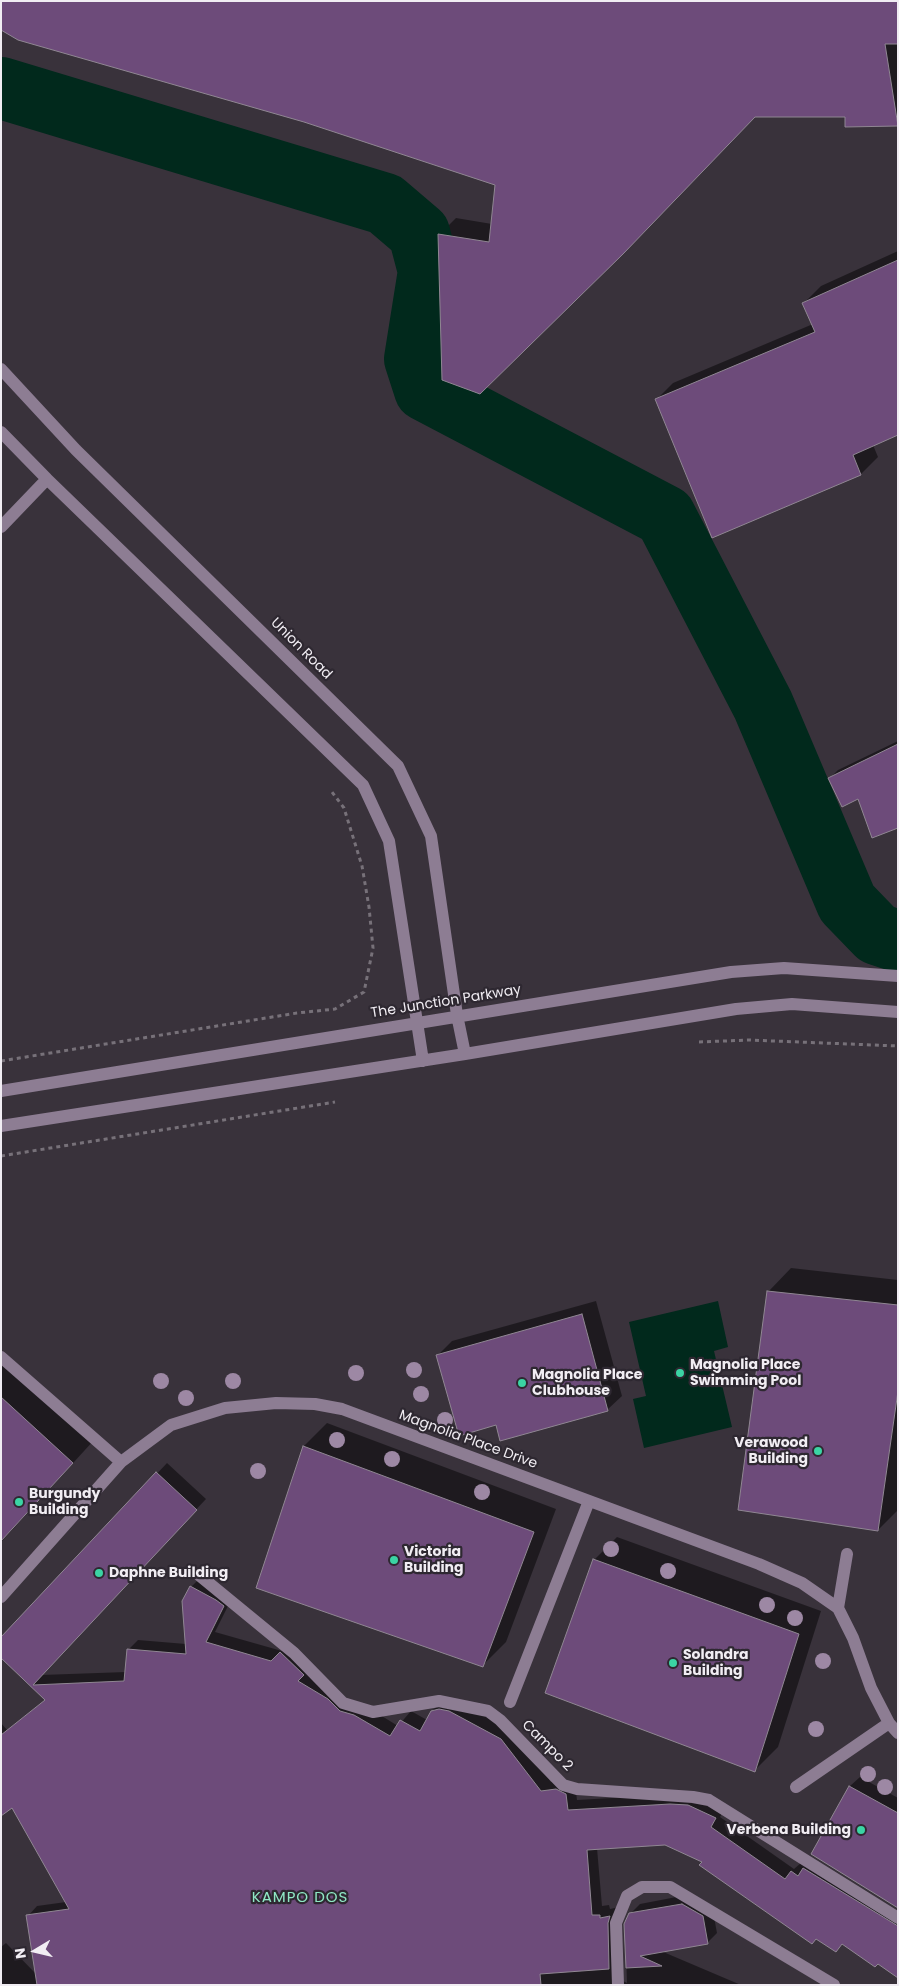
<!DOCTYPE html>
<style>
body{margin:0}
#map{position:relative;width:899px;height:1986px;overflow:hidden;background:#39323b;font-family:Poppins,sans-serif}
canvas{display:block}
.frame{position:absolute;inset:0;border:2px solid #f1edf3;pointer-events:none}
.north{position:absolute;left:10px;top:1926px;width:50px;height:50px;-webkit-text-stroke:4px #2e2831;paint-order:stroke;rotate:261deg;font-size:14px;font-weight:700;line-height:20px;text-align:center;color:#f1edf3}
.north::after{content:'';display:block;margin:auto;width:18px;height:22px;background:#f1edf3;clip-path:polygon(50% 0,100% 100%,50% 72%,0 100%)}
</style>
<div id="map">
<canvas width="899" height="1986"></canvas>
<div class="frame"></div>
<div class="north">N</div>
</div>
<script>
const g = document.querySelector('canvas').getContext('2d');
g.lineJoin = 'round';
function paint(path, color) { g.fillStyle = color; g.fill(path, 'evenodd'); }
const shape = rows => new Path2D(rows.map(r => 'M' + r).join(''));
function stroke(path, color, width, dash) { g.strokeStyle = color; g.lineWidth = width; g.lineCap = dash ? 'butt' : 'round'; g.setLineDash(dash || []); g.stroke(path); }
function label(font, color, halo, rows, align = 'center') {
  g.font = font + ' Poppins,sans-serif'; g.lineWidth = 4.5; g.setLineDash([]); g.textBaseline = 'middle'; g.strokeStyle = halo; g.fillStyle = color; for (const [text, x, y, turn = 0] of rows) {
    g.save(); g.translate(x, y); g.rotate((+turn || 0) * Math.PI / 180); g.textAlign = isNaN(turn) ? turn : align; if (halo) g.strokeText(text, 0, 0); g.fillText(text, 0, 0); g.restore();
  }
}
paint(shape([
 [718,1301,728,1347,714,1351,732,1427,644,1448,633,1399,646,1396,629,1322]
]), '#01291c');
paint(shape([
 [898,1,897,125,846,116,755,115,443,379,439,235,456,218,492,224],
 [898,251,898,434,873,445,878,457,861,474,713,536,656,400,673,383,813,324,804,303,821,286],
 [898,741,898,826,830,778,838,770],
 [791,1268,898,1280,898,1510,878,1530,768,1292],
 [596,1301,622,1396,607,1410,497,1424,438,1355,452,1341],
 [1,1353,95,1439,1,1542],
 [327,1423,556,1509,506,1642,483,1665,257,1588,304,1446],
 [167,1463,206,1499,41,1675,126,1672,128,1650,138,1640,186,1644,191,1587,201,1577,233,1596,215,1632,282,1651,290,1643,306,1671,350,1701,364,1705,398,1726,411,1711,427,1720,432,1711,442,1701,460,1702,511,1729,551,1782,566,1780,575,1784,577,1800,681,1794,725,1808,720,1817,794,1869,802,1862,898,1912,898,1976,878,1962,843,1943,836,1951,703,1861,666,1844,597,1848,602,1906,609,1905,610,1909,619,1907,621,1980,627,1983,625,1925,630,1914,640,1904,692,1894,712,1906,717,1933,707,1943,661,1951,741,1985,1,1985,1,1947,6,1943,37,1975,28,1916,37,1906,66,1902,12,1806,1,1796,1,1723,7,1730,46,1699,1,1656,1,1639],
 [617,1537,821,1611,778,1747,755,1770,594,1560],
 [860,1777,898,1798,898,1907,812,1854,850,1786]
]), '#0007');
stroke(shape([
 [1,88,385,204,419,233,429,271,415,359,425,390,665,516,763,705,847,903,877,934,898,941]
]), '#01291c', 62);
const building = shape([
 [1,1,898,1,898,44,885,44,898,126,845,127,845,117,755,117,623,254,480,394,442,380,438,234,489,242,495,185,304,122,18,40,1,30,1,1],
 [898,260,898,435,853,455,861,475,712,538,655,399,815,332,802,303,898,260],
 [898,744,898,828,872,838,858,799,842,807,828,778,898,744],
 [767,1291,898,1305,898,1391,878,1531,738,1510,767,1291],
 [582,1314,608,1411,500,1441,496,1425,459,1436,436,1355,582,1314],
 [1,1397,73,1463,1,1541,1,1397],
 [303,1446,534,1532,483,1667,256,1588,303,1446],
 [156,1472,197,1510,33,1685,124,1681,127,1649,186,1654,182,1601,190,1586,216,1600,224,1606,206,1642,271,1661,280,1652,304,1675,298,1681,328,1699,340,1711,354,1715,390,1736,400,1720,420,1731,431,1711,439,1709,449,1711,501,1739,541,1791,556,1789,566,1794,568,1810,670,1804,688,1805,716,1818,711,1827,785,1879,791,1871,798,1876,803,1868,898,1926,898,1978,878,1964,875,1967,842,1944,836,1952,816,1939,812,1944,699,1865,702,1862,665,1845,587,1850,592,1915,600,1915,600,1918,610,1916,608,1923,609,1969,540,1974,541,1985,37,1985,26,1915,69,1909,12,1808,1,1816,1,1735,45,1700,1,1658,1,1637,156,1472],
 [593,1559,799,1634,755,1772,545,1693,593,1559],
 [849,1786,898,1813,898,1908,811,1854,849,1786],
 [682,1904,703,1916,708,1944,640,1956,662,1966,626,1968,624,1924,629,1913,682,1904]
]);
paint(building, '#6d4b7a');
stroke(building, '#908793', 1);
stroke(shape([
 [699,1042,749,1040,898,1046],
 [1,1061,297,1013,335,1009,364,992,373,948,369,907,362,866,344,808,332,792],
 [1,1156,335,1102]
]), '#777179', 3, [4, 4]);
stroke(shape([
 [1,369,76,450,398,766,431,836,457,1015,465,1054],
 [1,432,47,479,363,785,389,841,423,1061],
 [1,527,47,479],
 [1,1091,731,972,784,968,898,976],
 [1,1126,465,1054,736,1009,792,1004,898,1012],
 [1,1357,121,1462],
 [199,1575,294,1653,343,1703,373,1712,439,1701,488,1711,500,1720,563,1785,577,1789,693,1797,709,1800,898,1918],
 [1,1597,121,1462,171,1425,225,1408,276,1403,315,1404,342,1409,759,1564,802,1583,838,1608,853,1638,871,1688,889,1723,898,1733],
 [838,1608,847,1554],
 [510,1702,589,1501],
 [796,1787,889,1723],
 [618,1985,616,1923,627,1896,642,1887,670,1887,834,1985]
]), '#8d7d93', 12);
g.fillStyle = '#9d88a4';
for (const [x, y] of [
 [414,1370],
 [356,1373],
 [161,1381],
 [233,1381],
 [421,1394],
 [186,1398],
 [445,1420],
 [337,1440],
 [392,1459],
 [258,1471],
 [482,1492],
 [611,1549],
 [668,1571],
 [767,1605],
 [795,1618],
 [823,1661],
 [816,1729],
 [868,1774],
 [885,1787]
]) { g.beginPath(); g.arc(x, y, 8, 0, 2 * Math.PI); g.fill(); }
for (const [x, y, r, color] of [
 [680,1373,5,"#3bd4a4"],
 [522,1383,5,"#3bd4a4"],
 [818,1451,5,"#3bd4a4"],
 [19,1502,5,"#3bd4a4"],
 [394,1560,5,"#3bd4a4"],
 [99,1573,5,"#3bd4a4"],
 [673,1663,5,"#3bd4a4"],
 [861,1830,5,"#3bd4a4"]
]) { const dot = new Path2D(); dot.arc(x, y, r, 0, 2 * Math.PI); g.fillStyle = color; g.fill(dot); stroke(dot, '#2e2831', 2); }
label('14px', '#f1edf3', '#2e2831', [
 ["Union Road",301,649,45],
 ["The Junction Parkway",446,1002,-9],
 ["Magnolia Place Drive",468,1440,20],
 ["Campo 2",547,1746,45]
]);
label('bold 14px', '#f1edf3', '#2e2831', [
 ["Magnolia Place",690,1365],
 ["Swimming Pool",690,1381],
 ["Magnolia Place",532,1375],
 ["Clubhouse",532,1391],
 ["Verawood",808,1443,"right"],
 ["Building",808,1459,"right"],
 ["Burgundy",29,1494],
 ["Building",29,1510],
 ["Victoria",404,1552],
 ["Building",404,1568],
 ["Daphne Building",109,1573],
 ["Solandra",683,1655],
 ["Building",683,1671],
 ["Verbena Building",851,1830,"right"]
], 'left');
g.letterSpacing = '1px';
label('15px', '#8fe8c5', '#2e2831', [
 ["KAMPO DOS",300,1898]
]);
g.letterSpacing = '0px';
</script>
